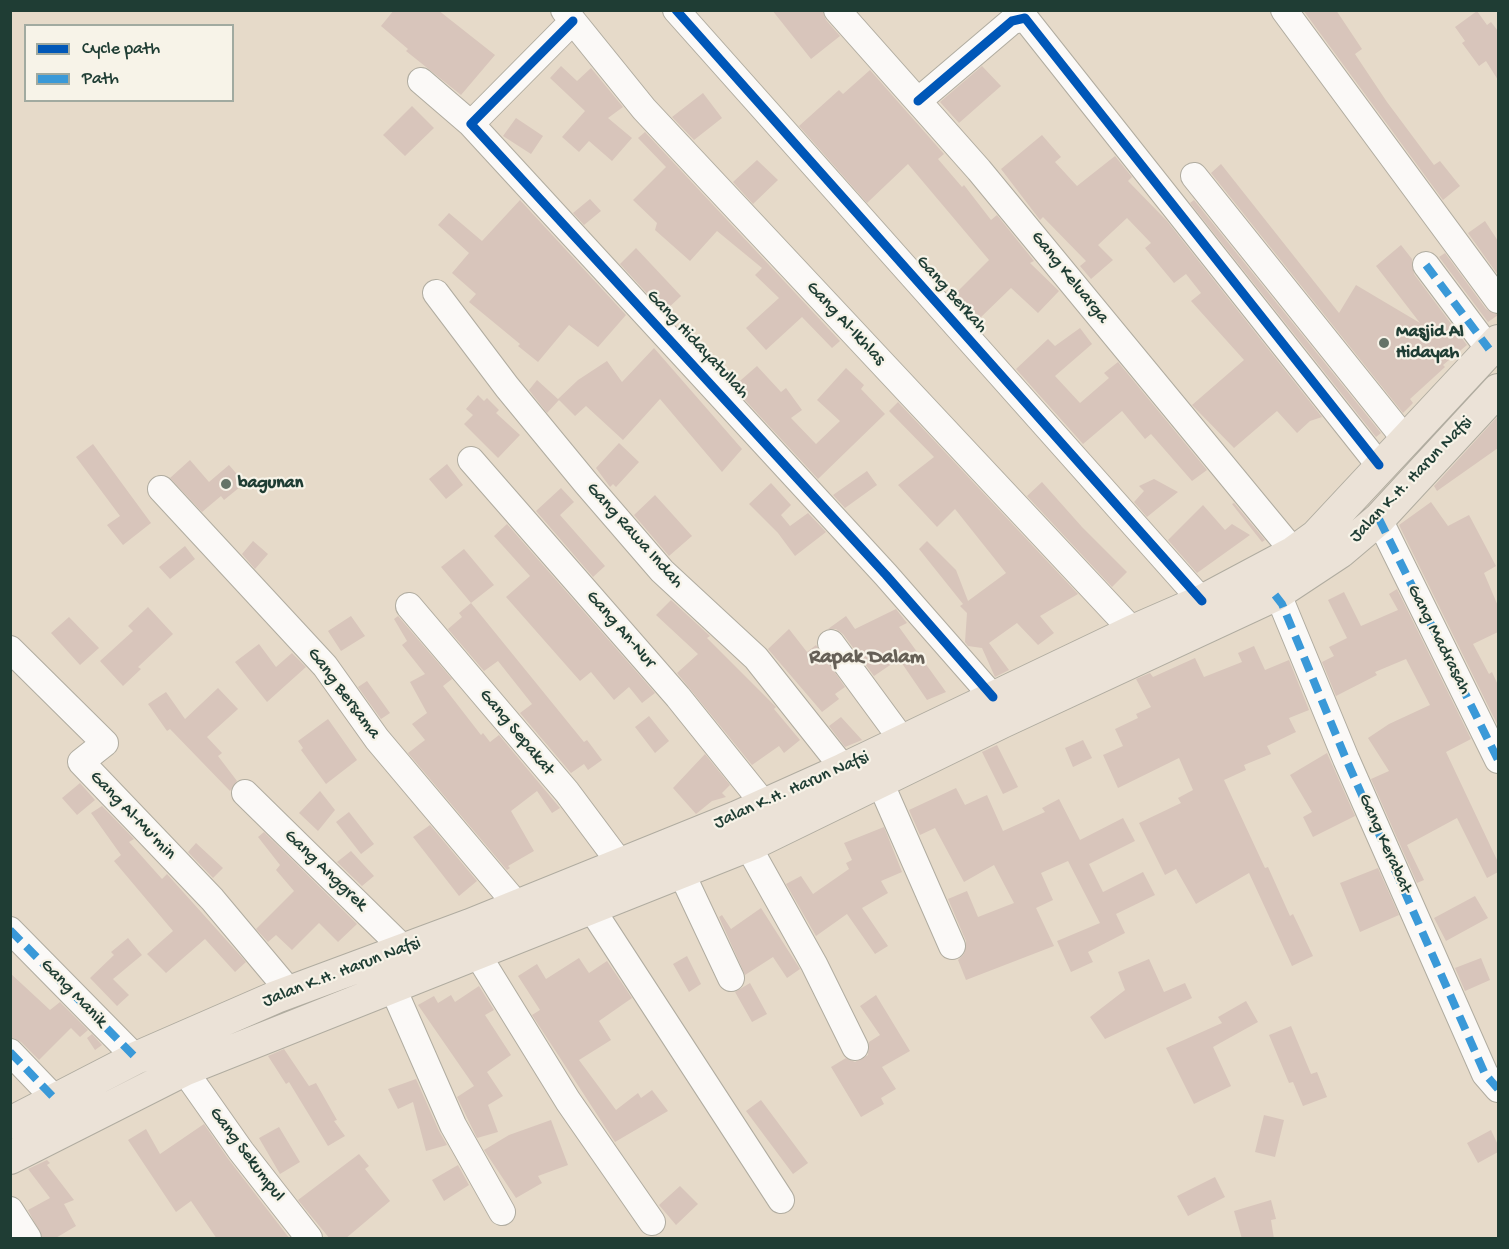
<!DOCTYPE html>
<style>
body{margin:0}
#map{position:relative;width:1509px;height:1249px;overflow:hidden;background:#e6dac9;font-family:"Gochi Hand",sans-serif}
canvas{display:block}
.frame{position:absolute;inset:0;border:12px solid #1f3d34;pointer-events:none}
.legend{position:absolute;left:24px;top:24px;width:210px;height:78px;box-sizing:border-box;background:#f7f3e8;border:2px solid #a1aaa0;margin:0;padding:8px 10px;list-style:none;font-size:18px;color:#1f3d34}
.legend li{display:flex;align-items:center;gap:12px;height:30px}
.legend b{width:30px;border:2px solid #a1aaa0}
</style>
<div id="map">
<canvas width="1509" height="1249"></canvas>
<div class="frame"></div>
<ul class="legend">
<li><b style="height:8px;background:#0057b8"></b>Cycle path</li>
<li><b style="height:8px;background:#3a99d8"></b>Path</li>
</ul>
</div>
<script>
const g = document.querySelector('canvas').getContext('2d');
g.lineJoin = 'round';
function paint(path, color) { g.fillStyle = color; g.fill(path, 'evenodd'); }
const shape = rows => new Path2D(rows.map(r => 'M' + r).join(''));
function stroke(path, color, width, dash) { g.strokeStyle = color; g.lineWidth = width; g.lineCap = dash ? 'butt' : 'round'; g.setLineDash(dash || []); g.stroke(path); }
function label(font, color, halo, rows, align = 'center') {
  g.font = font + ' "Gochi Hand",sans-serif'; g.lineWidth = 4.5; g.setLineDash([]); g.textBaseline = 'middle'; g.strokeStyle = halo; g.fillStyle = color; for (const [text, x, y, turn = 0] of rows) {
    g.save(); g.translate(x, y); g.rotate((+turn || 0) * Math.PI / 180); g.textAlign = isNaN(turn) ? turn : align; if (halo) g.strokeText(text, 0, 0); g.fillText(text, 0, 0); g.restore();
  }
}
paint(shape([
 [394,10,438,10,495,55,461,95,406,51,408,49,381,26],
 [772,10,822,10,826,20,840,36,811,59],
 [1303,10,1336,10,1362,49,1355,54,1387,102,1434,165,1440,161,1460,186,1443,200],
 [1477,11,1487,25,1491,22,1498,31,1498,80,1486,61,1479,66,1462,43,1465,41,1455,27],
 [561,66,577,81,591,68,623,107,608,118,632,138,612,161,589,141,579,152,562,137,585,111,550,78],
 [982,66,1001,86,959,123,940,102],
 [870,70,944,154,938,159,962,187,964,185,991,220,997,215,1034,261,1030,263,1059,291,1038,313,1011,288,980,318,955,294,989,260,908,164,867,203,799,126,839,90,843,94],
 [703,93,722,118,694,140,672,117],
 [412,106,434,128,405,156,383,135],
 [516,118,543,136,531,154,503,136],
 [645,132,840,341,832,348,802,317,766,350,746,328,779,298,755,275,762,268,717,231,690,261,655,230,657,223,633,200,666,167,638,138],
 [1042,135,1061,157,1055,162,1077,186,1115,156,1132,177,1128,181,1167,221,1322,417,1310,421,1297,433,1277,411,1234,448,1192,405,1244,360,1191,301,1201,293,1186,274,1174,283,1145,248,1151,243,1127,218,1098,245,1113,260,1091,279,1080,266,1086,261,1043,217,1040,220,1001,169],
 [757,160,778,180,753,204,733,182],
 [1221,164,1339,313,1356,285,1420,323,1376,266,1401,245,1412,259,1414,274,1467,345,1443,365,1445,367,1410,399,1413,403,1403,413,1211,173],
 [590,199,601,211,584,225,573,213],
 [520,200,626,315,598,347,569,325,538,362,518,346,520,344,469,302,476,294,452,273,469,253,438,225,449,213,482,241],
 [1194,200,1381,433,1376,437,1190,203],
 [1485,221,1498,241,1498,275,1468,233],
 [636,248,681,296,664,312,620,264],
 [1445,253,1486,309,1498,315,1488,322,1439,257],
 [1080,328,1092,344,1055,376,1080,403,1109,378,1104,373,1118,362,1207,470,1192,481,1151,434,1145,439,1122,411,1083,444,1016,369,1048,339,1055,346],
 [654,348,742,449,722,472,660,399,623,440,586,406,575,416,558,399,578,380,607,361,622,382],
 [757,366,781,392,786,388,802,410,791,418,816,444,840,421,817,400,846,368,864,385,861,389,885,414,818,479,733,387],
 [537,380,559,400,547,413,529,390],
 [478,395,484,401,487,398,499,410,496,413,520,435,498,458,464,424,473,415,466,409],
 [898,402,1078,594,1040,616,1054,633,1038,645,1017,623,989,643,1009,670,995,677,982,648,968,646,965,642,967,613,960,606,963,604,919,549,927,541,956,570,968,601,1006,573,955,509,937,527,898,485,934,457,889,411],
 [1498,416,1498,448,1437,491,1434,486],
 [619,443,639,462,616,487,613,484,610,487,596,468],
 [93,444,151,523,123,545,107,525,120,516,76,457],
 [190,460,209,482,229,465,242,480,240,487,224,500,221,496,202,512,170,478],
 [447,464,463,485,446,499,429,479],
 [867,471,877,485,845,508,833,495],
 [1154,479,1178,492,1147,517,1134,502,1144,491,1139,486],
 [1042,482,1082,527,1127,572,1112,587,1027,496],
 [771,483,791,505,781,515,790,526,808,513,826,532,795,556,778,533,749,504],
 [561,488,574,502,560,515,605,566,593,577,536,511],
 [655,495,692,536,669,556,634,515],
 [1431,502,1448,526,1469,515,1496,566,1484,573,1498,606,1498,632,1473,644,1489,674,1492,672,1498,685,1498,726,1399,525],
 [1234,503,1265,540,1262,542,1232,504],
 [1203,505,1225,530,1232,524,1250,535,1197,573,1168,540],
 [507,524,655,693,642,703,629,687,614,700,591,672,580,681,506,597,530,576,494,536],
 [253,541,268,554,255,569,242,554],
 [185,546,195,559,170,579,159,567],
 [464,549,494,585,471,603,441,567],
 [1397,589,1471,739,1446,752,1498,862,1498,872,1487,878,1457,818,1407,845,1424,880,1417,883,1371,779,1389,771,1368,738,1389,724,1430,705,1406,659,1375,672,1377,675,1336,696,1322,662,1334,656,1329,647,1347,638,1328,600,1344,592,1361,626,1398,610,1389,594],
 [671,600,710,636,707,638,776,707,774,709,800,740,784,753,779,746,752,765,677,673,698,654,656,615],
 [471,603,584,742,587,740,602,760,588,770,584,764,571,773,520,713,532,704,498,661,484,671,448,629,462,617,459,613],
 [148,607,173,634,138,667,141,669,123,686,100,661,133,631,128,626],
 [896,609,907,623,899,627,946,692,927,700,899,659,874,676,843,634,836,629,828,629,846,616,855,629],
 [351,616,365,636,341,651,328,631],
 [398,616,452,679,443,686,481,735,483,733,490,742,499,735,560,808,552,813,537,791,511,811,534,851,508,866,510,868,507,870,408,753,425,740,412,724,427,713,410,682,425,674,402,645,407,641,394,619],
 [69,617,99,648,80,665,51,633],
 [789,629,807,652,816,645,845,687,835,694,839,699,822,712,768,649],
 [259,644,276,667,292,653,306,667,267,702,235,662],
 [1254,646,1265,670,1289,660,1309,710,1289,718,1296,732,1267,746,1271,754,1244,765,1246,770,1224,780,1265,868,1268,867,1290,916,1293,914,1313,956,1292,966,1249,873,1196,904,1176,869,1165,875,1139,823,1181,803,1178,798,1193,790,1179,758,1118,788,1103,755,1123,746,1115,729,1138,718,1136,714,1151,707,1136,679,1150,673,1153,677,1195,658,1204,677,1242,662,1238,653],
 [367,681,390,713,381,719,358,687],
 [218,688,238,709,207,737,222,753,218,756,237,781,230,791,170,729,167,731,148,704,166,692,185,719],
 [649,716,669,741,655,753,635,727],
 [841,717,862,740,845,747,829,726],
 [328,719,357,760,326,784,301,750,303,748,298,741],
 [1083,740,1092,758,1073,767,1065,748],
 [997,745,1018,787,1003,794,982,752],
 [1327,753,1355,816,1313,837,1303,817,1312,812,1290,775],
 [705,754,730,785,722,793,726,797,712,801,696,814,673,788],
 [80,783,95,800,77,815,62,798],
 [956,788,965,805,987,795,1003,831,1045,812,1042,808,1059,799,1080,840,1123,818,1135,841,1089,864,1103,892,1143,872,1155,895,1116,914,1125,933,1088,952,1093,962,1071,972,1057,941,1100,923,1068,861,1041,873,1053,900,1036,908,1054,946,966,980,958,960,964,954,966,941,948,899,967,891,978,917,1014,903,994,865,964,882,935,828,920,835,909,810],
 [320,791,335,810,318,831,299,813],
 [102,806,134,839,129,842,162,879,167,874,246,962,235,972,205,939,166,973,147,954,173,931,114,861,121,855,91,813],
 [349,812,374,844,361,854,336,822],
 [430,825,477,881,459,896,413,837],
 [884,827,902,872,881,881,888,893,862,908,888,946,875,954,847,914,816,936,786,884,801,876,813,894,849,869,846,863,852,860,844,843],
 [264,832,357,924,338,942,319,923,292,950,276,935,268,942,256,929,294,891,276,870,280,865,258,837],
 [196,843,223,868,213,878,188,852],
 [351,851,374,876,362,886,337,862],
 [1378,868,1399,915,1360,932,1340,883],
 [1475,896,1488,918,1446,941,1434,918],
 [761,908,800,969,787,978,773,957,745,975,719,917,722,915,731,929],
 [128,938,142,955,113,979,129,995,117,1006,90,978,114,955,111,952],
 [687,956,701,984,689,992,673,964],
 [579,958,589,973,607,961,632,998,599,1021,611,1040,579,1060,616,1110,638,1093,641,1098,652,1090,668,1111,615,1142,532,1015,540,1010,518,976,537,964,546,979],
 [1481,958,1490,980,1465,991,1455,968],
 [1149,959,1164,992,1185,983,1192,998,1105,1039,1090,1017,1125,990,1118,972],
 [10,973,50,1010,60,1002,88,1030,80,1037,71,1028,39,1060,21,1042,10,1037],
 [750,983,767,1014,752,1022,735,992],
 [479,986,494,1010,485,1015,511,1055,487,1072,503,1096,488,1105,498,1132,477,1138,457,1097,474,1086,418,1005,434,996,438,1003,451,995,455,1002],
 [876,995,910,1051,882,1067,896,1089,881,1098,884,1104,861,1117,831,1067,846,1058,855,1062,868,1055,869,1042,880,1035,860,1006],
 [1246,1001,1258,1022,1213,1047,1231,1086,1194,1104,1166,1048,1222,1023,1218,1017],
 [1291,1026,1311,1074,1317,1072,1327,1097,1303,1106,1293,1082,1289,1083,1269,1035],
 [92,1034,102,1045,95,1050,87,1038],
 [284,1049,309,1086,316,1083,337,1120,334,1121,345,1136,328,1146,289,1082,286,1084,268,1056],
 [416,1079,439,1131,447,1145,426,1151,413,1102,398,1109,388,1089],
 [761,1100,808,1163,793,1174,746,1111],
 [1264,1115,1284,1120,1275,1157,1255,1152],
 [551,1120,568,1165,538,1176,542,1183,516,1198,484,1150,509,1135],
 [204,1124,229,1160,290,1239,217,1239,191,1201,176,1212,128,1140,146,1129,160,1154],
 [279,1127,300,1162,280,1174,259,1138],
 [1491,1130,1498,1145,1498,1152,1478,1163,1467,1143],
 [359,1154,369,1166,365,1169,390,1201,345,1239,330,1239,298,1200],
 [47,1160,50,1163,47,1165,74,1200,64,1204,76,1226,54,1239,43,1239,28,1210,50,1198,28,1169],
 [458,1165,469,1185,444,1201,432,1180],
 [1215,1177,1225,1197,1188,1216,1177,1196],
 [680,1186,698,1204,676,1225,659,1205],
 [1271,1200,1276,1219,1271,1220,1274,1239,1242,1239,1234,1211]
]), '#d8c5bb');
const minor = shape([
 [564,10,644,109,1133,631],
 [676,10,1202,601],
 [837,10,979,170,1294,552],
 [1284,10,1498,300],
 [573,21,471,124,886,575,993,697],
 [421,81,471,124],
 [918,101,1012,21,1025,18,1379,465],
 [1194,176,1405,439],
 [1426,265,1489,349],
 [436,293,507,387,586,483,662,571,756,658,844,769],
 [471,460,678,697,764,804],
 [161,489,325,666,377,739,517,905],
 [1379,519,1498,760],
 [1275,595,1282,604,1346,759,1485,1074,1498,1089],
 [409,606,567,792,620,863],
 [831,643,903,741],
 [10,649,105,743,81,762,212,899,290,992],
 [880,782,952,946],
 [245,793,404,949],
 [748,846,814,964,855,1047],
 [681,872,731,978],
 [591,908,781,1200],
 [10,930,136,1058],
 [476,952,568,1101,652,1222],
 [392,986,453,1125,502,1212],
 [10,1052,56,1100],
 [184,1070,241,1151,309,1238],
 [10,1210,28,1238]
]);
const major = shape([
 [10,1123,136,1058,276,997,470,925,737,817,844,769,1133,631,1202,601,1294,552,1316,536,1498,341],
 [10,1158,184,1070,752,844,1002,722,1275,595,1340,552,1379,519,1498,390]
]);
stroke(minor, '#b0aca0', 28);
stroke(major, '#b0aca0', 34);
stroke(minor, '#fbf9f7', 26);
stroke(major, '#ebe2d7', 32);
stroke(shape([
 [1426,265,1489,349],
 [1379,519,1498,760],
 [1275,595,1282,604,1346,759,1485,1074,1498,1089],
 [10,930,136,1058],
 [10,1052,56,1100]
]), '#3a99d8', 8, [15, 8]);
stroke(shape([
 [676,10,1202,601],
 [573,21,471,124,886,575,993,697],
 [918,101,1012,21,1025,18,1379,465]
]), '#0057b8', 9);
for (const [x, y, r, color] of [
 [1384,343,6,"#657468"],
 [226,484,6,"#657468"]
]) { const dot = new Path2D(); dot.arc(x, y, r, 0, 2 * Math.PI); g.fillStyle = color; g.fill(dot); stroke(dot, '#f7f3e8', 2); }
label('18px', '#1f3d34', '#f7f3e8', [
 ["Gang Keluarga",1069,278,51],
 ["Gang Berkah",951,295,48],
 ["Gang Al-Ikhlas",845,324,47],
 ["Gang Hidayatullah",697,345,47],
 ["Jalan K.H. Harun Nafsi",1412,480,-46],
 ["Gang Rawa Indah",634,536,48],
 ["Gang An-Nur",620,630,49],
 ["Gang Madrasah",1438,640,63],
 ["Gang Bersama",343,694,53],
 ["Gang Sepakat",516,733,50],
 ["Jalan K.H. Harun Nafsi",792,791,-24],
 ["Gang Al-Mu'min",132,816,46],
 ["Gang Kerabat",1384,844,66],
 ["Gang Anggrek",325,871,44],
 ["Jalan K.H. Harun Nafsi",342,973,-21],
 ["Gang Manik",73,994,46],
 ["Gang Sekumpul",246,1155,53]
]);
label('bold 18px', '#1f3d34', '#f7f3e8', [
 ["Masjid Al",1396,333],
 ["Hidayah",1396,354],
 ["bagunan",238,484]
], 'left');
label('bold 21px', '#655f56', '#f7f3e8', [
 ["Rapak Dalam",867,659]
]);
</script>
